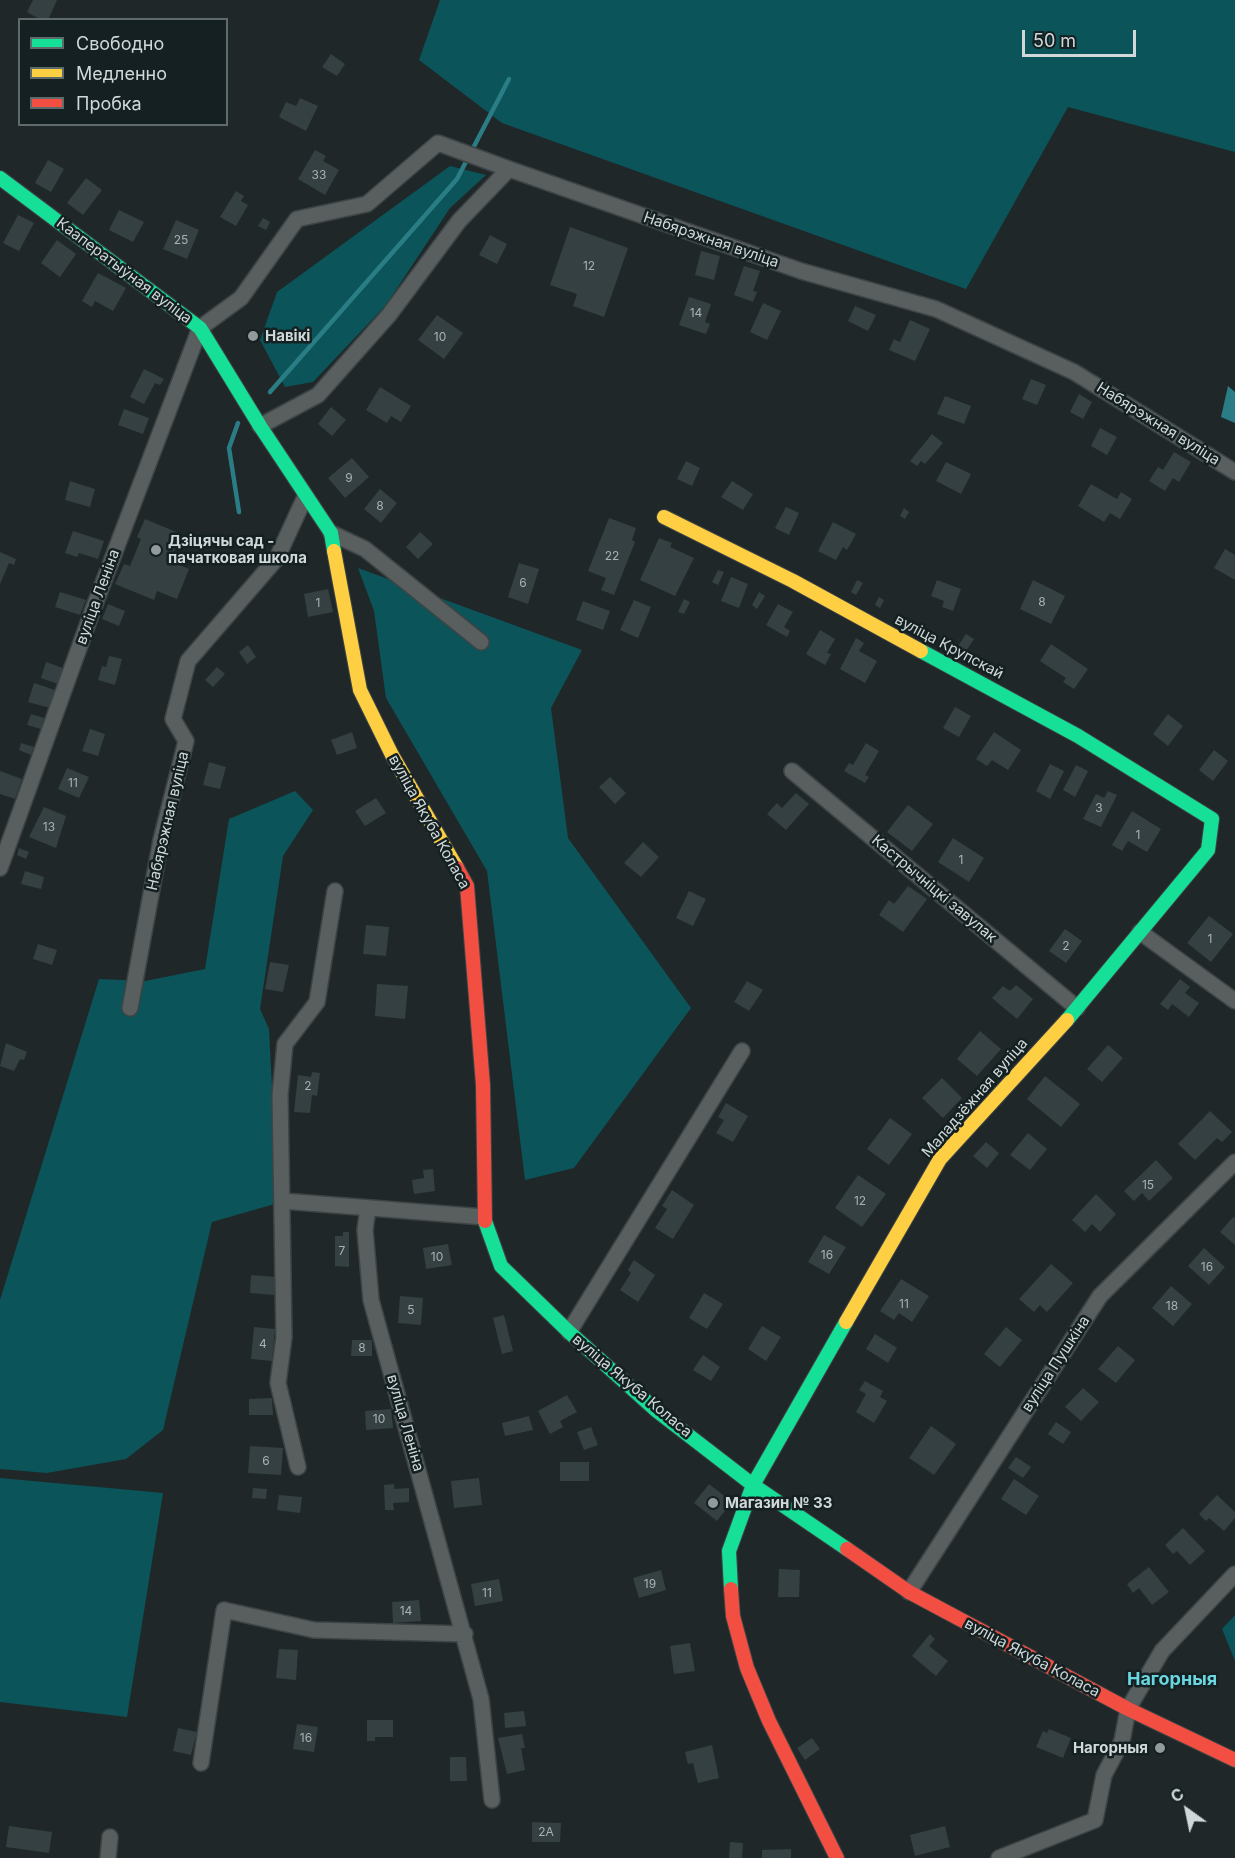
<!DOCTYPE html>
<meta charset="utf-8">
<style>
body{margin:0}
#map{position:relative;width:1235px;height:1858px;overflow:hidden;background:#202728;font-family:Inter,sans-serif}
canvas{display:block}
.legend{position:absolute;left:18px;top:18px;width:210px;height:108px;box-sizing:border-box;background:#142021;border:2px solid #5f6a6b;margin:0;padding:8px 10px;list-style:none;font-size:18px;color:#d0d8d9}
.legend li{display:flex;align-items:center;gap:12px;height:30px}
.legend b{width:30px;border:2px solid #5f6a6b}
.north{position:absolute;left:1157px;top:1780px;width:60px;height:60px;-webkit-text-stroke:4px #142021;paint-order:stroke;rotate:327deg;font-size:16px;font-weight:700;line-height:24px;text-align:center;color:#d0d8d9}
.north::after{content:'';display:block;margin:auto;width:21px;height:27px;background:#d0d8d9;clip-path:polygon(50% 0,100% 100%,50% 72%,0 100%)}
.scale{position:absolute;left:1022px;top:30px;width:114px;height:27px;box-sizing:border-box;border:3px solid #d0d8d9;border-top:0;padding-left:8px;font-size:18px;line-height:21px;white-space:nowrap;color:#d0d8d9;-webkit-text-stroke:4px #142021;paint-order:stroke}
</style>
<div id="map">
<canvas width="1235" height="1858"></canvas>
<ul class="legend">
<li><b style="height:8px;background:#16e098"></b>Свободно</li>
<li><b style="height:8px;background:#ffcf43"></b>Медленно</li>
<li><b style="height:8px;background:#f24e42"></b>Пробка</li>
</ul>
<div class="north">С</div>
<div class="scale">50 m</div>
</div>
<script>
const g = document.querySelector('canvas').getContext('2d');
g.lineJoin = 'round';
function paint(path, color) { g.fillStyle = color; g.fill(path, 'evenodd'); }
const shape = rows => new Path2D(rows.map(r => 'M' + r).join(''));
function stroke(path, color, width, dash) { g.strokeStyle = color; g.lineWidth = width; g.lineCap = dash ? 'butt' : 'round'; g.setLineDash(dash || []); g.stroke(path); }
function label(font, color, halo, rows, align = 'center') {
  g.font = font + ' Inter,sans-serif'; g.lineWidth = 5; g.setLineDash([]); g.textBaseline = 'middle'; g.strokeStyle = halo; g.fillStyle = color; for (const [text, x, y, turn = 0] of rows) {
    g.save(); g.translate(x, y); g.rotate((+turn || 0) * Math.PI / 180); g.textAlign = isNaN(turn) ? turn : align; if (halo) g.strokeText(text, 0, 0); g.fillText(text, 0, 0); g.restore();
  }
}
paint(shape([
 [440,0,1235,0,1235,152,1068,107,966,289,502,123,419,60],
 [450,166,486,175,450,208,386,305,313,382,285,387,260,340,277,292],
 [358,568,582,650,551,708,568,838,691,1008,574,1168,525,1180,487,871,386,698,374,611],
 [295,791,313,810,283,856,260,1009,269,1029,278,1203,212,1222,163,1430,126,1459,47,1473,0,1469,0,1300,99,979,145,981,205,969,229,819],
 [0,1478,163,1493,127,1717,0,1702],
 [1235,1615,1235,1661,1222,1629]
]), '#0b5459');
paint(shape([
 [1228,386,1235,392,1235,423,1221,417]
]), '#2b7d85');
stroke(shape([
 [270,392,457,179,509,79],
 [238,423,229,448,239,512]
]), '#2b7d85', 4.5);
paint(shape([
 [33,0,57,0,48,20,41,20,27,12],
 [331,54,345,64,337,76,322,67],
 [300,98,318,106,306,131,279,117,286,102,296,106],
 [315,150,326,156,323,161,339,170,325,195,298,179],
 [48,160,64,169,51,192,35,183],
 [86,178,102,190,83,215,67,203],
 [236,191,244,196,241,201,248,205,236,226,220,217],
 [119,210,144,222,133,242,109,230],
 [18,215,34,223,19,251,3,243],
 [263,218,270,222,266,230,258,226],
 [176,220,199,230,187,259,163,249],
 [570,227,628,248,604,317,573,306,577,294,550,285],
 [490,235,507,244,497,264,479,255],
 [57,240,76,254,60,277,41,263],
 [701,251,720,256,714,280,695,275],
 [744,266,760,271,753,291,757,292,753,302,734,295],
 [98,273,126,288,113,311,95,301,92,307,82,301],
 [689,297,711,304,705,322,710,324,706,334,679,325],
 [763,303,781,311,767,340,750,332],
 [855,306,876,315,868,331,848,321],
 [437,315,463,333,444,359,418,340],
 [910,320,930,329,915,361,889,350,894,339,900,342],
 [144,369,164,379,160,385,155,383,144,404,130,397],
 [1031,379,1046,385,1037,405,1022,399],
 [380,387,411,406,401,422,391,416,387,423,366,410],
 [1079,394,1092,402,1083,419,1070,412],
 [945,396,971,406,964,424,937,414],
 [331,407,346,420,332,436,318,424],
 [124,409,149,418,143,434,118,425],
 [1100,428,1117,437,1107,455,1091,446],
 [932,434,943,443,925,464,921,461,917,466,910,461],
 [1174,452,1191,462,1179,482,1173,478,1165,491,1149,481,1158,467,1163,470],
 [352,458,369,477,345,498,328,478],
 [686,461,700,468,692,486,677,479],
 [946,462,971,474,961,494,936,481],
 [70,481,95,489,90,507,65,500],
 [732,481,753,494,743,510,721,497],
 [1091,484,1117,499,1121,492,1132,499,1120,519,1110,513,1104,522,1078,506],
 [380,489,397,503,381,523,364,509],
 [786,507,799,513,789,535,775,528],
 [904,508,909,512,905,519,900,516],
 [609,518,636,528,632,540,635,542,614,595,601,590,606,578,588,571],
 [145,519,181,534,170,561,189,569,177,599,157,591,154,600,115,584,124,564,130,566,141,539,137,537],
 [833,522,856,534,847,550,843,547,836,560,818,551],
 [73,531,104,541,98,559,79,553,77,557,65,553],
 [420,532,433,544,418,559,406,547],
 [659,538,672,543,670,547,694,558,675,596,640,580],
 [1225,549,1235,555,1235,580,1214,568],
 [0,552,16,559,14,565,9,563,0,584],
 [519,563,539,569,528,604,508,597],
 [718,570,724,572,718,585,712,582],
 [731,577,748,584,739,608,721,601],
 [857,580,863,583,856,595,851,592],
 [937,580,961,589,953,611,942,607,944,601,931,596],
 [1033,580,1065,596,1051,624,1020,609],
 [328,589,333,612,308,617,304,594],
 [60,592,86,600,80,615,55,607],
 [759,592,765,596,757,609,752,605],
 [879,597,884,600,880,608,875,605],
 [684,599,690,602,684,614,678,612],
 [634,600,651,607,638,638,620,630],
 [583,601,610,611,603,630,576,620],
 [108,604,125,611,119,626,102,619],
 [778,604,793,612,784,627,790,631,787,637,766,625],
 [820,630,835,639,827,653,831,654,825,665,806,654],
 [966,634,974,639,966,651,958,646],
 [856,638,864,643,859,651,877,661,865,683,840,669],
 [1051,644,1088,669,1074,689,1063,682,1066,678,1040,661],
 [248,645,256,657,247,664,239,652],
 [109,656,122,659,115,685,98,680,102,666,106,667],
 [46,662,63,668,58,684,41,678],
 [217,667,225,674,213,687,205,680],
 [34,683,55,690,50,708,28,702],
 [955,707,971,716,959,737,943,728],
 [31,714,44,718,41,729,27,725],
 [1168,714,1183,726,1168,746,1153,734],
 [90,729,105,734,98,756,82,751],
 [352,732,357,748,337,755,331,740],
 [994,732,1021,750,1008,770,992,760,987,766,976,759],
 [21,743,34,747,31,755,19,750],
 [866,743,879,751,865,775,869,777,865,783,844,771,849,763,853,765],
 [1214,750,1228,761,1213,781,1199,770],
 [209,762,226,767,220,789,203,785],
 [1050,764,1064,771,1050,799,1036,791],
 [1076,765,1088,771,1075,797,1063,790],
 [67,768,89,777,79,798,58,789],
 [0,771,22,779,15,799,0,794],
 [610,777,626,793,615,804,599,787],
 [1108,791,1117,795,1101,827,1083,819,1096,794,1104,798],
 [796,793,809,804,786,830,767,814,777,803,782,808],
 [376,798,386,813,365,826,355,811],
 [908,805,933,824,912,851,887,832],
 [44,807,66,816,56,848,29,837],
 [1132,811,1161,829,1147,852,1128,841,1122,851,1112,845],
 [953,838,984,858,969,882,938,862],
 [643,842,659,857,641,877,624,863],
 [19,848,29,852,26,859,17,855],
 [25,871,44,877,41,889,21,884],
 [908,886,927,899,903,932,879,915,889,900,894,904],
 [689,891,706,899,693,926,676,918],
 [1209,916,1233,934,1211,962,1187,943],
 [366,925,389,927,386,956,363,954],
 [1065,929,1082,941,1066,963,1049,951],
 [38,944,57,950,52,965,33,959],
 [270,962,289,965,283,992,265,989],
 [1180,979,1190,987,1185,993,1199,1003,1189,1017,1172,1004,1168,1010,1160,1004],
 [747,981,763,990,749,1011,734,1002],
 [377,984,408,986,405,1019,375,1016],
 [1016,985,1033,999,1017,1019,992,998,1003,986,1010,991],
 [980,1031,1001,1049,977,1076,957,1059],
 [6,1043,27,1052,24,1060,20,1059,14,1071,0,1066],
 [1108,1045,1123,1058,1102,1082,1087,1069],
 [312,1072,320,1073,317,1096,312,1095,310,1113,294,1112,298,1075,311,1077],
 [1045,1076,1080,1104,1061,1127,1027,1099],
 [942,1078,962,1098,943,1118,922,1098],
 [726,1103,748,1116,733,1142,716,1133,724,1120,718,1117],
 [1210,1111,1232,1132,1222,1142,1217,1138,1195,1160,1178,1144],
 [890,1118,912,1134,889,1165,867,1149],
 [1028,1133,1047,1149,1030,1170,1010,1155],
 [986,1142,999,1153,987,1168,973,1156],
 [1156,1160,1173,1178,1149,1201,1142,1193,1134,1201,1124,1191],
 [433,1169,435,1191,414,1194,412,1180,424,1178,423,1170],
 [858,1175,886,1194,862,1227,835,1208],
 [672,1190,694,1205,673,1239,655,1228,667,1209,662,1206],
 [1096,1194,1116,1214,1100,1232,1092,1224,1085,1232,1072,1220],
 [1233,1217,1235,1218,1235,1245,1220,1232],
 [343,1232,349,1232,349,1267,335,1266,335,1236,343,1236],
 [824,1235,846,1247,829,1274,808,1262],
 [448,1244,452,1265,426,1269,423,1248],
 [1204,1248,1225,1267,1209,1285,1188,1266],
 [634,1260,655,1275,638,1302,620,1290,631,1273,628,1270],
 [1051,1264,1073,1283,1047,1312,1040,1305,1034,1312,1019,1299],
 [251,1275,276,1277,274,1295,250,1293],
 [901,1279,929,1296,912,1322,899,1313,894,1320,880,1311],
 [1171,1286,1192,1304,1173,1326,1152,1308],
 [704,1293,723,1304,707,1329,689,1318],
 [400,1296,423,1298,421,1325,398,1323],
 [504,1315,513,1351,502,1354,493,1318],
 [762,1326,781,1337,766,1361,748,1349],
 [254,1327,275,1329,272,1361,251,1359],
 [1006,1327,1022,1340,1000,1367,984,1354],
 [875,1334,897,1348,888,1363,866,1349],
 [352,1340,372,1340,372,1356,351,1356],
 [1118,1346,1135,1360,1116,1383,1098,1369],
 [703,1355,720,1367,711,1381,693,1370],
 [865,1381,883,1391,880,1397,887,1401,874,1423,856,1412,866,1394,859,1390],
 [1083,1388,1099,1402,1081,1421,1065,1407],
 [567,1395,577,1412,560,1421,563,1427,550,1434,538,1411],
 [272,1398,273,1415,249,1415,249,1399],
 [391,1409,393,1428,366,1430,365,1411],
 [529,1416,533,1430,505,1436,502,1423],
 [1056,1422,1071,1432,1063,1444,1048,1434],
 [931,1426,956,1444,934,1475,909,1458],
 [591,1427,598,1445,584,1450,577,1432],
 [250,1446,283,1448,281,1475,248,1473],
 [1016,1457,1031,1467,1023,1478,1008,1468],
 [560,1462,589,1462,589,1481,560,1481],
 [479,1478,482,1505,454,1508,451,1481],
 [1014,1479,1039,1496,1026,1515,1001,1499],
 [394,1484,394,1489,409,1488,409,1502,393,1503,394,1510,385,1510,384,1485],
 [709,1484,732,1502,717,1521,694,1503],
 [253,1488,267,1489,266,1499,252,1498],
 [279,1495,302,1497,300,1513,277,1510],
 [1217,1495,1235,1512,1235,1518,1224,1531,1209,1518,1206,1521,1199,1514],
 [1183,1528,1205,1551,1190,1565,1177,1551,1173,1554,1165,1545],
 [1149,1567,1169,1592,1152,1605,1139,1588,1133,1593,1127,1584],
 [779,1569,800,1570,799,1597,778,1597],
 [661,1570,666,1590,639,1598,633,1578],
 [499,1579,503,1601,475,1606,471,1584],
 [419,1600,421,1621,393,1623,392,1602],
 [930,1634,935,1639,929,1646,948,1661,936,1676,912,1656],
 [690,1643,695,1671,674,1674,670,1646],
 [279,1649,298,1650,296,1680,276,1678],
 [524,1711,526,1726,505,1728,504,1713],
 [367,1720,393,1720,393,1737,375,1737,375,1741,367,1741],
 [297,1724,318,1727,314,1752,293,1749],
 [178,1728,197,1732,191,1755,173,1751],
 [1049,1729,1071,1738,1063,1758,1036,1747,1043,1731,1047,1733],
 [522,1734,525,1748,521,1748,525,1770,507,1774,498,1738],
 [812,1738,820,1749,805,1760,797,1748],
 [712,1745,719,1778,698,1783,693,1763,688,1764,685,1752],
 [450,1757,466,1757,467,1781,450,1781],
 [532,1822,561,1823,560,1842,532,1842],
 [9,1826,52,1832,49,1853,6,1847],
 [945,1826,950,1847,915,1856,910,1835],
 [730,1842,743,1843,742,1858,729,1858],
 [791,1849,791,1858,762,1858,762,1850]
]), '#344041');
const street = shape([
 [260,426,318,395,389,315,459,221,509,169,801,271,936,309,1074,372,1235,472],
 [331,533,365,549,481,642],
 [792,771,1077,1008],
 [0,868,92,612,200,328,241,298,297,219,367,204,438,143,509,169],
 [1140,932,1235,1001],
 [130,1008,161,840,186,741,173,719,188,661,277,558,305,497],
 [283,1201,484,1217],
 [368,1208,365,1230,371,1300,481,1699,492,1800],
 [569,1332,742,1051],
 [298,1467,278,1383,284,1337,280,1095,285,1044,317,1002,335,891],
 [909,1592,1100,1296,1235,1162],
 [201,1763,224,1610,314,1630,465,1634],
 [108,1858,110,1837],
 [999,1858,1095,1820,1104,1775,1122,1741,1128,1709,1162,1651,1235,1574]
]);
const fast = shape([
 [0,178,200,328,260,426,331,533,334,551],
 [921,651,1078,736,1212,819,1208,850,1067,1020],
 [485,1221,501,1266,569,1332,657,1411,753,1485,847,1549],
 [731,1589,729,1551,753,1485,846,1322]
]);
const slow = shape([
 [664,517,793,581,921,651],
 [334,551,360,690,392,755,457,868],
 [846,1322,940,1159,1067,1020]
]);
const jam = shape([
 [457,868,467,886,483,1085,485,1221],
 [847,1549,909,1592,1128,1709,1235,1760],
 [731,1589,733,1616,747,1668,769,1721,837,1858]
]);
stroke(street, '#3d4445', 18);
stroke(fast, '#3d4445', 16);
stroke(slow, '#3d4445', 16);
stroke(jam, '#3d4445', 16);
stroke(street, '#595e5f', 15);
stroke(fast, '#16e098', 14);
stroke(slow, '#ffcf43', 14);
stroke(jam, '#f24e42', 14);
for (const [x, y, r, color] of [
 [253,336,6,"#929a9b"],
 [156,550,6,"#929a9b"],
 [713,1503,6,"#929a9b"],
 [1160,1748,6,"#929a9b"]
]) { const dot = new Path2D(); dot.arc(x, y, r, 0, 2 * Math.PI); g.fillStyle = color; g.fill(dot); stroke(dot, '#142021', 2); }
label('12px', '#a9b2b3', null, [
 ["33",319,175],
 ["25",181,240],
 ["12",589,266],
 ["14",696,313],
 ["10",440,337],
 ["9",349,478],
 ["8",380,506],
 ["22",612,556],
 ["6",523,583],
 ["8",1042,602],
 ["1",318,603],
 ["11",73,783],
 ["3",1099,808],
 ["13",49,827],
 ["1",1138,835],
 ["1",961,860],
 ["1",1210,939],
 ["2",1066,946],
 ["2",308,1086],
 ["15",1148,1185],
 ["12",860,1201],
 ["7",342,1251],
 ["16",827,1255],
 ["10",437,1257],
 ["16",1207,1267],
 ["11",904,1304],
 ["18",1172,1306],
 ["5",411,1310],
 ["4",263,1344],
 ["8",362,1348],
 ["10",379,1419],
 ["6",266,1461],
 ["19",650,1584],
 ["11",487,1593],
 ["14",406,1611],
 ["16",306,1738],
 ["2А",546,1832]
]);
label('15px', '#d0d8d9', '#142021', [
 ["Набярэжная вуліца",711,240,19],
 ["Кааператыўная вуліца",124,271,37],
 ["Набярэжная вуліца",1158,424,32],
 ["вуліца Леніна",98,597,-70],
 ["вуліца Крупскай",949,647,28],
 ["Набярэжная вуліца",168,821,-77],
 ["вуліца Якуба Коласа",429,822,61],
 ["Кастрычніцкі завулак",934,889,40],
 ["Маладзёжная вуліца",975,1098,-49],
 ["вуліца Пушкіна",1056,1364,-57],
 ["вуліца Якуба Коласа",632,1386,40],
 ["вуліца Леніна",405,1423,74],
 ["вуліца Якуба Коласа",1032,1658,28]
]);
label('bold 15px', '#d0d8d9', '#142021', [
 ["Навікі",265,336],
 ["Дзіцячы сад -",168,541],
 ["пачатковая школа",168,558],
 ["Магазин № 33",725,1503],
 ["Нагорныя",1148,1748,"right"]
], 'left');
label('bold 18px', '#6ad6e0', '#142021', [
 ["Нагорныя",1172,1680]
]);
</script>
